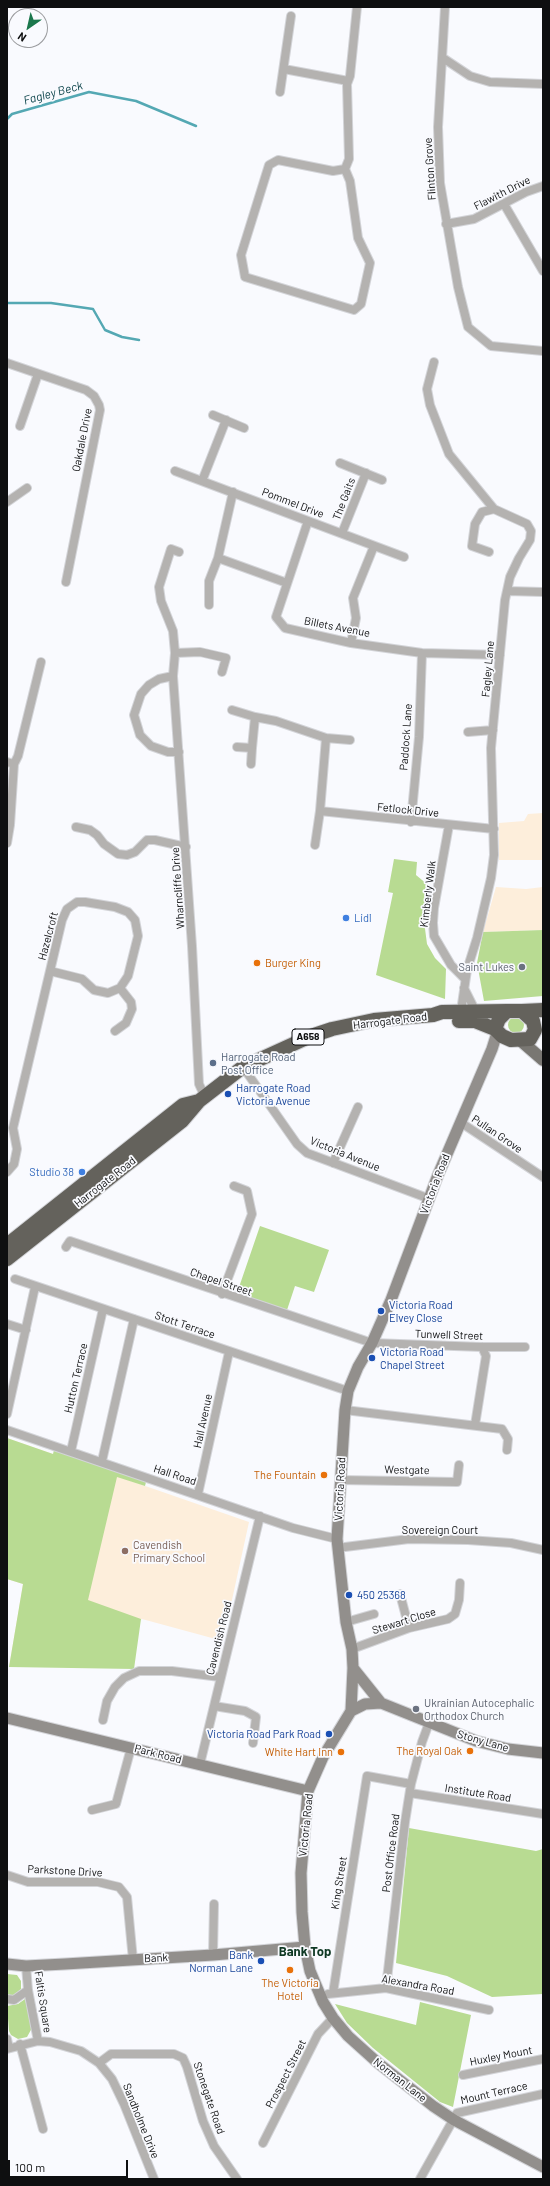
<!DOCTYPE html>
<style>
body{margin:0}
#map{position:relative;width:550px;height:2186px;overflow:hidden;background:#f9fafe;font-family:Barlow,sans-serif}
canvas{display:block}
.frame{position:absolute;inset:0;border:8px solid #0e0f10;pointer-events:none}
.north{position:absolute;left:8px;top:8px;width:40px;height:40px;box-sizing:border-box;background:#f9fafe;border:1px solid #9b9c9f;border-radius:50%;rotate:214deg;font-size:11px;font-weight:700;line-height:16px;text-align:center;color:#0e0f10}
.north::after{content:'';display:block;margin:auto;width:14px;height:18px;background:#1b774c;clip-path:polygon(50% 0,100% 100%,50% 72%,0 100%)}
.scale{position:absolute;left:8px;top:2160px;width:120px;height:18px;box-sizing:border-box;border:2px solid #0e0f10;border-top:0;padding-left:5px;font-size:12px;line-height:14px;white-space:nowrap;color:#0e0f10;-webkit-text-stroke:3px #f9fafe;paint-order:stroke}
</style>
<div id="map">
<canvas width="550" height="2186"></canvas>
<div class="frame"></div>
<div class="north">N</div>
<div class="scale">100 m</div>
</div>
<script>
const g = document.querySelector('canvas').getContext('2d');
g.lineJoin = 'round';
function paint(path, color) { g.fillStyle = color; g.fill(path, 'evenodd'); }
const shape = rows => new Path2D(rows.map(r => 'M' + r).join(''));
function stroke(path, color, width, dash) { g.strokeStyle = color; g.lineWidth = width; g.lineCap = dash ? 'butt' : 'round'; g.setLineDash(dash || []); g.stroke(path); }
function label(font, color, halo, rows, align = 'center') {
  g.font = font + ' Barlow,sans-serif'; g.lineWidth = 3.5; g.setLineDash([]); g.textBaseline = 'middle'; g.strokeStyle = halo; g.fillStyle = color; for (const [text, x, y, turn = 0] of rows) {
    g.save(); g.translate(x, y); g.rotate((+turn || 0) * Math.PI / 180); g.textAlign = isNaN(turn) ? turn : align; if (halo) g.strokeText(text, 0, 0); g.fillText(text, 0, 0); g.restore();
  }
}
paint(shape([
 [543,813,543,930,483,932,496,887,526,889,543,887,542,860,499,860,499,823,524,821,528,814],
 [7,1438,249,1522,223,1641,142,1619,9,1667,23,1584,7,1579]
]), '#fdeedb');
paint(shape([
 [394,859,417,862,416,875,428,885,425,897,429,900,424,921,427,944,435,958,446,969,445,999,376,975,393,893,388,892],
 [543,930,543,996,484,1001,477,963,483,932],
 '508 1025a8 8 0 1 1 16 0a8 8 0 1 1-16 0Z',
 [260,1226,329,1250,314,1292,295,1286,287,1310,237,1293],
 [7,1438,53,1454,54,1450,146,1482,145,1486,117,1477,88,1600,141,1619,134,1669,9,1667,23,1584,7,1579],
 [409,1828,536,1851,543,1849,543,1994,492,1997,447,1976,396,1963],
 [7,1974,17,1975,21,1981,21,1989,13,1996,7,1996],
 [25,1999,32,2028,27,2037,18,2039,11,2035,9,2031,7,2006,18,2004],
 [420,2002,471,2015,453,2107,440,2102,373,2048,347,2023,335,2004,416,2025]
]), '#b8db92');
stroke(shape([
 [7,119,12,114,89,92,136,101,196,126],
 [7,303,51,303,93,309,105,330,122,337,139,340]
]), '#54a8b3', 2.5);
const street = shape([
 [445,7,438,127,440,183,458,287,468,327,491,346,543,351],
 [443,58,470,76,490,82,543,84],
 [284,69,348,81],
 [280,92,291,16],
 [345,169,350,181,358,238,370,263,361,304,354,310,245,277,241,255,269,165,278,160,333,171,345,169,349,159,347,84,350,76,357,7],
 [504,204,543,271],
 [446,224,474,219,526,192,543,186],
 [434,362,427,389,430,405,449,454,494,509,527,524,531,531,530,540,519,558,510,577,505,600,491,748,494,855,491,878,477,938,467,970,461,1011,463,1015],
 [7,363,86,390,94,396,99,405,100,410,66,582],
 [213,415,244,428],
 [20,426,38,374],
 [340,463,382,480],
 [175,471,404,557],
 [202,481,226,420],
 [7,502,27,488],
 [308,521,276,617,285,628,351,643,422,653,500,655],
 [342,533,366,473],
 [179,552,171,549,159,587,161,601,173,631,175,653,173,676,192,946,199,1084,205,1097],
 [489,552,472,546,475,524,482,512,494,509],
 [218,558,287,583],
 [507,591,543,592],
 [209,605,209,581,218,558,233,492],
 [351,643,356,618,353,598,374,546],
 [175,653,200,652,226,658,222,672],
 [173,676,159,679,149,685,141,694,134,715,140,735,151,746,168,752,179,752],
 [232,710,255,717,252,748],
 [255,717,276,721,326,738,350,740],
 [468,732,493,730],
 [237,747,252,748,251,764],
 [7,762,14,764,10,825,7,843],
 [14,764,18,756,41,662],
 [320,811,494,829],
 [411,822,419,737,422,653],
 [449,825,434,908,433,923,434,936,451,965,465,979],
 [76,827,90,830,97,835,104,844,118,854,127,855,135,852,147,840,155,840,186,847],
 [315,845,320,811,326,738],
 [464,988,476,1012],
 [115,1031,126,1023,132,1009,131,1002,120,988],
 [243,1067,297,1144,307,1153,430,1199],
 [460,1122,543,1177],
 [333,1163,358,1107],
 [7,1172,14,1164,17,1149,13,1128,62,920,67,909,77,902,85,902,115,907,128,912,135,920,138,936,128,976,120,988,108,993,94,990,82,979,50,971],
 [66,1247,70,1241,372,1343,482,1347,525,1347],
 [15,1279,348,1391],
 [222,1294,252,1214,247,1191,234,1186],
 [7,1324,26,1330],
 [345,1410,502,1429,508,1439,507,1450],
 [7,1414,35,1287],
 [475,1425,486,1356,482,1347],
 [7,1430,293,1528,337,1539],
 [71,1451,103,1309],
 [102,1461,134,1319],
 [340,1480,457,1482,459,1465],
 [198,1494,229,1352],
 [337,1548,409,1539,468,1540,511,1543,543,1550],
 [400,1594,409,1628],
 [346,1622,374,1614],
 [352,1649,409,1628,448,1619,455,1614,459,1600,460,1583],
 [214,1706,245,1711,256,1717,253,1743],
 [103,1720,107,1701,115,1687,124,1678,139,1671,172,1671,220,1677],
 [200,1764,260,1516],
 [410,1793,543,1814],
 [92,1810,116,1804,131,1748],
 [7,1875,28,1882,98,1882,119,1887,127,1897,133,1960],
 [213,1955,214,1904],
 [26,1966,28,1990,38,2041],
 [386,1988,405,1822,411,1784,422,1742,429,1723],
 [333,1993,367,1776,411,1784],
 [328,1994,386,1988,489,2010],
 [7,1999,14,2000,28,1990],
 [7,2039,9,2048],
 [20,2044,43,2129],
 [7,2049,38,2041,50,2042,81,2051,99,2063,112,2079,124,2104,154,2179],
 [99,2063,111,2054,174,2054,183,2058,187,2067,203,2121,214,2146,237,2179],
 [463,2075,543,2059],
 [263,2143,318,2034,333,2018],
 [420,2179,457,2113,543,2094]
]);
const secondary = shape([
 [497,1033,492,1049,438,1175,391,1300,372,1343,358,1367,348,1391,345,1410,337,1539,346,1622,352,1649,353,1668,351,1711,323,1757,308,1791,301,1873,302,1912,305,1947,310,1971,323,2002,333,2018,348,2036,378,2063,433,2106,454,2120,543,2167],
 [353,1668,381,1703],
 [351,1711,365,1704,381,1703,476,1741,508,1749,543,1753],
 [7,1718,308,1791],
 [7,1964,26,1966,65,1964,213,1955,305,1947]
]);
const primary = shape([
 [520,1040,543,1060]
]);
const highway = shape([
 [522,1011,543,1010],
 [459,1021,475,1021,495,1029,502,1036,511,1040,530,1039,535,1030,533,1021,522,1011,507,1011,499,1019,495,1029],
 [7,1245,183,1105,199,1101],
 [7,1259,182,1121,199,1101,243,1067,311,1036,332,1029,374,1020,433,1015,442,1012,507,1011]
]);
stroke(street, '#d3d4d8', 10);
stroke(secondary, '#d3d4d8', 13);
stroke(primary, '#d3d4d8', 14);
stroke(highway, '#d3d4d8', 16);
stroke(street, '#b4b2b0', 8);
stroke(secondary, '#928f8c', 11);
stroke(primary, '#797772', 12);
stroke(highway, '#64625c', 14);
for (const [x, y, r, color] of [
 [346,918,4,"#3f7fe0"],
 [257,963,4,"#e8710a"],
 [522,967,4,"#6b7280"],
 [213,1063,4,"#5c6f8a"],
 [228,1094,4,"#1a4fb4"],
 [82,1172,4,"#3f7fe0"],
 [381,1311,4,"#1a4fb4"],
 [372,1358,4,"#1a4fb4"],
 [324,1475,4,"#e8710a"],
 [125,1551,4,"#8d6e63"],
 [349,1595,4,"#1a4fb4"],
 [416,1709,4,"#6b7280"],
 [329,1734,4,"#1a4fb4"],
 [470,1751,4,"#e8710a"],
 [341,1752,4,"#e8710a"],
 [261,1961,4,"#1a4fb4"],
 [290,1970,4,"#e8710a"]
]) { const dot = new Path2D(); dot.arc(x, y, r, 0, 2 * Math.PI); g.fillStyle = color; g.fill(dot); stroke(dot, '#f9fafe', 1.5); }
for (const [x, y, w] of [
 [308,1037,32]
]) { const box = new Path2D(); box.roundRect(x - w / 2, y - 8, w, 16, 3); g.fillStyle = '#f9fafe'; g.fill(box); stroke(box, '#0e0f10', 1); }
label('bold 10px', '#0e0f10', null, [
 ["A658",308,1037]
]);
label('11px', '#0e0f10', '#f9fafe', [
 ["Flinton Grove",430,169,-94],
 ["Flawith Drive",502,193,-27],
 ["Oakdale Drive",82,440,-79],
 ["The Gaits",344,499,-69],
 ["Pommel Drive",293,503,21],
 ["Billets Avenue",337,627,11],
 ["Fagley Lane",488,669,-85],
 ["Paddock Lane",406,737,-86],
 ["Fetlock Drive",408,810,6],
 ["Wharncliffe Drive",178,888,-94],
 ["Kimberly Walk",428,894,-83],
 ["Hazelcroft",48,936,-75],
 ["Harrogate Road",390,1021,-7],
 ["Pullan Grove",497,1134,34],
 ["Victoria Avenue",345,1154,22],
 ["Harrogate Road",105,1182,-38],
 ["Victoria Road",435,1184,-69],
 ["Chapel Street",221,1282,19],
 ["Stott Terrace",185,1325,19],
 ["Tunwell Street",449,1335,2],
 ["Hutton Terrace",76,1378,-77],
 ["Hall Avenue",203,1421,-78],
 ["Westgate",407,1470,1],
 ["Hall Road",175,1475,18],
 ["Victoria Road",340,1489,-87],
 ["Sovereign Court",440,1530],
 ["Stewart Close",404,1621,-17],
 ["Cavendish Road",219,1638,-76],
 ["Stony Lane",483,1741,16],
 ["Park Road",158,1754,14],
 ["Institute Road",478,1793,9],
 ["Victoria Road",306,1825,-84],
 ["Post Office Road",391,1853,-83],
 ["Parkstone Drive",65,1871,3],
 ["King Street",339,1883,-81],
 ["Bank",156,1958,-3],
 ["Alexandra Road",418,1985,10],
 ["Faltis Square",43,2002,81],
 ["Huxley Mount",501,2056,-11],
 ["Prospect Street",286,2074,-63],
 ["Norman Lane",400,2080,38],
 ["Mount Terrace",494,2093,-13],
 ["Stonegate Road",209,2098,71],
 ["Sandholme Drive",141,2121,68]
]);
label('11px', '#366cbe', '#f9fafe', [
 ["Lidl",354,918],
 ["Studio 38",74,1172,"right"]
], 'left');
label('11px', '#c56008', '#f9fafe', [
 ["Burger King",265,963,"left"],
 ["The Fountain",316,1475],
 ["The Royal Oak",462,1751],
 ["White Hart Inn",333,1752],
 ["The Victoria",290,1983,"center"],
 ["Hotel",290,1996,"center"]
], 'right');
label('11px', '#5b616d', '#f9fafe', [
 ["Saint Lukes",514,967],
 ["Ukrainian Autocephalic",424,1703,"left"],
 ["Orthodox Church",424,1716,"left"]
], 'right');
label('11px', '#4e5e75', '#f9fafe', [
 ["Harrogate Road",221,1057],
 ["Post Office",221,1070]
], 'left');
label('11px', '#164399', '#f9fafe', [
 ["Harrogate Road",236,1088],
 ["Victoria Avenue",236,1101],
 ["Victoria Road",389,1305],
 ["Elvey Close",389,1318],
 ["Victoria Road",380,1352],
 ["Chapel Street",380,1365],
 ["450 25368",357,1595],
 ["Victoria Road Park Road",321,1734,"right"],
 ["Bank",253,1955,"right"],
 ["Norman Lane",253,1968,"right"]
], 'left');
label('11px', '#785e54', '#f9fafe', [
 ["Cavendish",133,1545],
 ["Primary School",133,1558]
], 'left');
label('italic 12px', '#0c444b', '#f9fafe', [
 ["Fagley Beck",53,93,-15]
]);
label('bold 13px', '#0f3924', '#f9fafe', [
 ["Bank Top",305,1952]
]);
</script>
